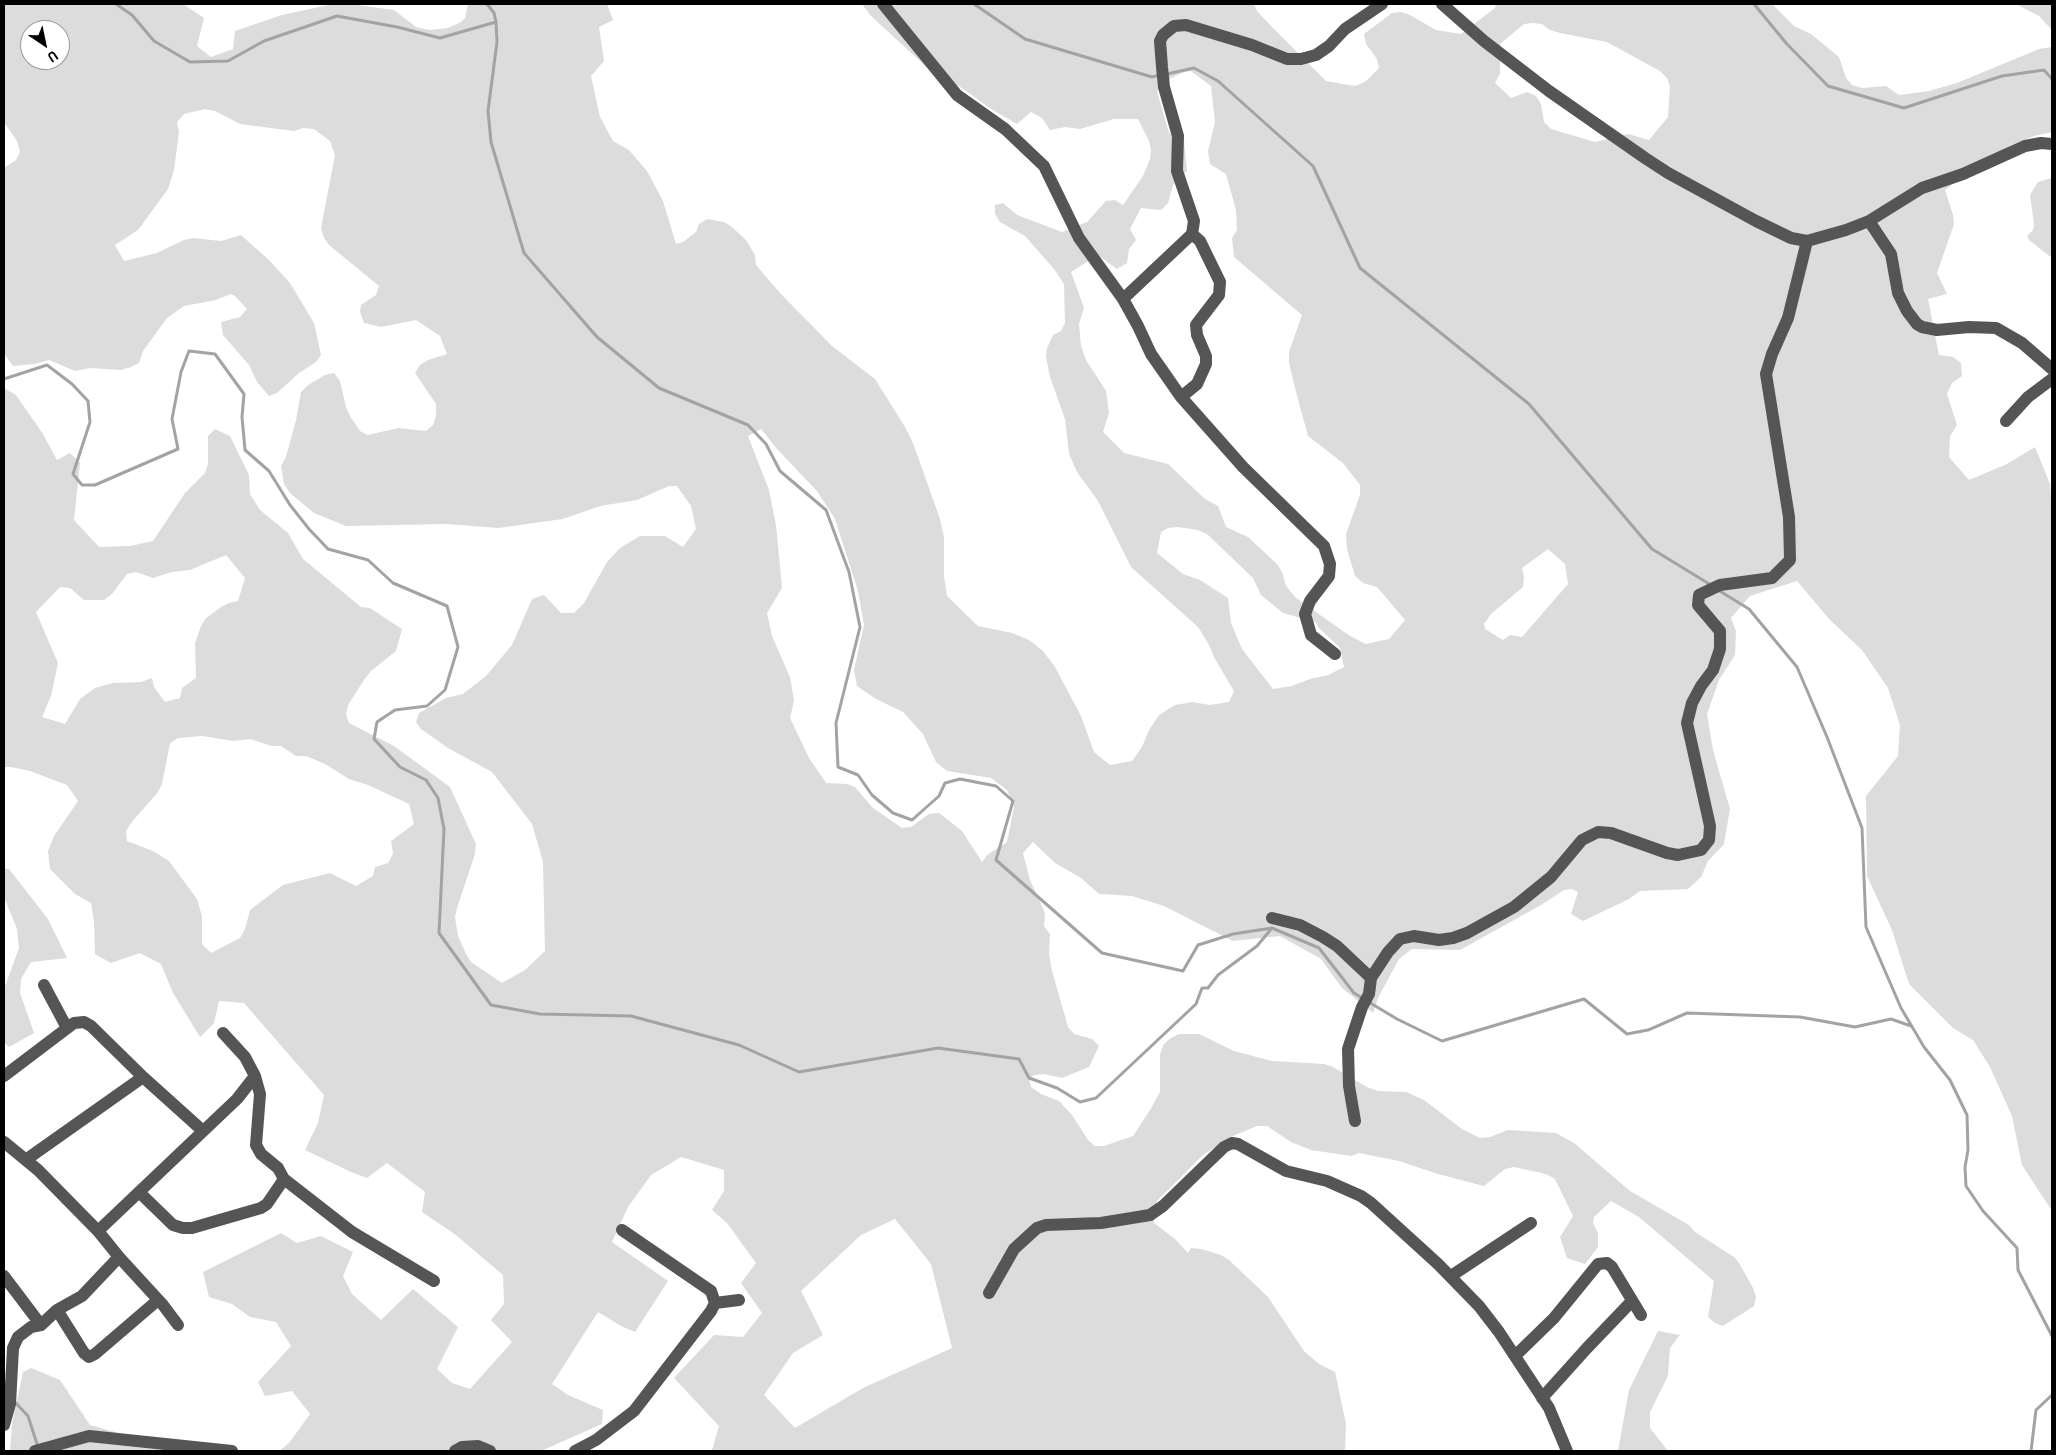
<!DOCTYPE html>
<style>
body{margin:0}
#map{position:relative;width:2056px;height:1455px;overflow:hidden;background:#fff;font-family:"PT Sans",sans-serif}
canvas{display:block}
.frame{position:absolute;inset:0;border:5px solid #000;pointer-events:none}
.north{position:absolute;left:20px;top:20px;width:50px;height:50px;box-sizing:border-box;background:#fff;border:1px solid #999;border-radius:50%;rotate:146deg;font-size:14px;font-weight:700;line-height:20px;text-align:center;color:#000}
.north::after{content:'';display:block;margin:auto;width:18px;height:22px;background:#000;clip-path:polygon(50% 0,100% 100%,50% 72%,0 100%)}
</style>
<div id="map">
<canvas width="2056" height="1455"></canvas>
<div class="frame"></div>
<div class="north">U</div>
</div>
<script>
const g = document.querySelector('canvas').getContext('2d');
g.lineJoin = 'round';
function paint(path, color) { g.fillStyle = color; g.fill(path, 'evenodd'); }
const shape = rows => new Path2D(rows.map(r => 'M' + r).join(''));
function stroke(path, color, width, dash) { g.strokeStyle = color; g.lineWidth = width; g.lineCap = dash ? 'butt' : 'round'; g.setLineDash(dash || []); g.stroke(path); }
paint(shape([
 [4,4,183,4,204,18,197,46,211,57,233,49,235,31,282,15,333,4,349,4,394,10,416,27,430,30,448,28,461,22,465,18,468,4,607,4,613,20,599,27,604,61,591,76,600,117,613,141,629,150,647,171,663,201,676,244,683,242,696,232,699,224,707,219,724,222,732,227,746,240,755,255,756,265,780,293,832,346,875,379,905,427,913,443,940,519,944,537,944,576,947,596,978,626,1012,633,1029,640,1043,651,1055,667,1081,716,1094,752,1110,765,1132,761,1142,747,1149,730,1159,715,1175,705,1192,702,1210,705,1229,702,1234,691,1215,659,1208,643,1198,627,1131,567,1098,501,1077,472,1069,454,1065,419,1050,377,1046,357,1047,348,1053,335,1061,331,1065,323,1064,284,1054,269,1025,236,1000,222,995,214,995,205,1003,203,1017,215,1062,232,1087,222,1106,201,1115,200,1123,205,1143,176,1150,159,1151,150,1149,141,1138,119,1114,119,1080,129,1065,127,1050,130,1042,118,1031,112,1017,124,991,109,962,88,934,74,870,15,862,4,1254,4,1257,11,1270,25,1326,81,1355,86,1365,82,1379,68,1377,59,1366,44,1364,34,1392,13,1401,12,1410,15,1436,30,1461,34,1495,8,1496,4,1772,4,1794,26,1811,34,1839,57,1846,78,1852,85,1862,88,1886,86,1899,95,1929,91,1957,83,2039,49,2052,47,2052,132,2034,136,2014,144,1989,157,1945,190,1953,215,1954,224,1937,273,1947,294,1928,299,1939,355,1953,357,1961,363,1962,376,1952,383,1947,394,1957,425,1950,436,1949,457,1969,480,2007,464,2035,447,2050,484,2052,518,2052,1211,2022,1165,2012,1116,1990,1067,1973,1040,1953,1028,1909,984,1892,930,1867,876,1866,796,1898,756,1900,725,1888,688,1862,650,1830,620,1797,581,1750,596,1731,618,1736,631,1735,655,1719,680,1707,714,1713,750,1730,809,1724,844,1708,861,1701,877,1688,889,1640,891,1629,899,1583,921,1571,914,1578,892,1572,889,1564,890,1541,905,1460,950,1412,949,1399,959,1379,996,1373,1013,1342,988,1321,959,1280,936,1233,941,1164,906,1132,896,1099,894,1081,878,1055,863,1033,842,1023,853,1030,880,1045,913,1044,926,1050,934,1049,954,1052,971,1068,1027,1074,1034,1092,1039,1099,1046,1089,1067,1062,1078,1044,1074,1035,1075,1029,1078,1031,1087,1041,1094,1059,1101,1072,1115,1088,1140,1095,1146,1104,1146,1133,1136,1150,1110,1160,1092,1160,1054,1164,1044,1171,1038,1179,1034,1199,1034,1234,1051,1272,1061,1324,1064,1333,1067,1367,1087,1378,1091,1406,1092,1424,1100,1462,1129,1480,1138,1490,1137,1508,1130,1556,1133,1574,1143,1630,1191,1689,1225,1695,1232,1734,1257,1739,1263,1753,1288,1756,1297,1754,1306,1723,1326,1715,1323,1708,1317,1714,1281,1639,1217,1611,1201,1594,1217,1593,1223,1598,1233,1598,1247,1585,1264,1567,1258,1560,1237,1573,1216,1555,1179,1546,1174,1514,1167,1505,1169,1484,1186,1438,1174,1399,1161,1359,1153,1351,1156,1311,1150,1291,1142,1267,1126,1257,1126,1233,1136,1203,1155,1157,1201,1154,1223,1175,1239,1188,1253,1191,1248,1201,1249,1221,1255,1229,1260,1268,1297,1304,1351,1319,1364,1335,1372,1346,1424,1345,1451,714,1451,712,1450,719,1426,674,1378,714,1335,743,1337,762,1313,741,1283,756,1263,727,1223,712,1210,724,1191,724,1170,681,1157,651,1175,628,1207,612,1242,668,1281,635,1332,621,1326,598,1312,552,1384,568,1395,603,1410,602,1424,541,1451,279,1451,289,1443,310,1414,292,1391,265,1396,258,1382,291,1346,276,1322,250,1317,232,1304,209,1297,203,1272,281,1233,297,1243,321,1236,353,1252,343,1276,352,1294,381,1320,413,1289,458,1327,437,1369,452,1383,470,1389,512,1342,491,1320,504,1304,503,1275,456,1235,422,1212,425,1192,387,1163,367,1178,351,1172,305,1150,318,1123,324,1095,244,1003,219,1001,214,1023,200,1037,173,993,161,964,140,953,111,963,95,954,94,921,91,903,75,894,50,869,48,851,54,836,78,801,67,785,30,771,11,767,4,767,4,388,16,395,43,434,57,460,70,453,80,463,74,520,99,547,130,546,153,541,185,493,205,473,208,464,208,436,215,429,230,436,249,475,250,494,260,510,288,533,303,559,361,607,370,608,402,629,396,651,371,671,364,680,348,705,346,714,349,723,394,746,450,787,476,844,475,854,457,908,455,917,458,936,466,954,471,962,502,983,525,970,545,951,543,862,532,824,492,772,448,748,421,729,416,722,419,713,446,698,463,694,486,676,512,645,532,599,544,595,561,613,574,613,584,603,607,562,620,548,640,536,665,536,683,547,696,529,691,506,677,486,669,486,637,500,600,506,563,519,498,528,447,524,346,526,314,513,290,493,284,484,281,466,286,457,296,420,301,392,308,385,325,375,334,373,340,381,346,407,350,416,360,431,368,435,398,428,426,431,433,425,436,416,436,404,415,373,420,365,428,360,447,354,440,336,416,320,381,327,364,323,360,312,361,305,376,295,379,286,329,245,324,238,321,228,335,155,330,141,314,129,303,128,294,131,240,124,215,111,205,109,184,114,177,122,179,132,174,170,168,189,138,230,115,245,124,261,157,253,184,240,193,238,221,241,241,235,269,260,290,283,314,323,321,355,316,362,299,373,277,393,269,396,257,382,249,365,223,335,221,322,240,317,247,309,235,296,231,294,216,300,184,306,167,318,143,351,139,363,131,367,121,370,90,368,75,371,49,360,35,364,13,366,4,353,4,168,16,160,20,152,17,141,6,125,4,125],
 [1533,23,1542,24,1550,30,1560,33,1607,42,1660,71,1667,78,1670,87,1668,117,1649,140,1628,134,1595,142,1551,129,1544,122,1541,104,1536,96,1527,92,1511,98,1495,83,1500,74,1500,44,1524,24],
 [30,30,60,30,60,60,30,60],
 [1191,71,1211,86,1215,122,1208,151,1210,164,1226,174,1236,210,1237,230,1232,238,1234,257,1302,315,1289,352,1289,363,1296,392,1308,436,1343,463,1360,485,1360,495,1346,534,1347,549,1355,576,1363,583,1377,587,1405,620,1389,639,1366,644,1350,636,1296,598,1286,586,1282,572,1277,564,1248,537,1226,527,1218,506,1205,499,1168,464,1124,453,1103,432,1109,413,1106,391,1086,360,1081,346,1079,324,1084,308,1071,272,1098,255,1117,269,1127,263,1129,249,1136,240,1130,229,1141,208,1161,210,1168,203,1173,185,1187,171,1184,140,1169,133,1157,91,1171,78,1184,72],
 [761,429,777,449,817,491,835,519,858,591,864,625,854,670,857,686,876,699,903,712,923,734,936,762,947,771,991,778,1007,790,1014,807,1007,842,987,855,982,862,962,831,939,813,929,814,911,827,902,828,873,808,855,787,847,784,826,783,809,758,790,718,794,701,790,677,772,636,767,613,782,588,776,525,769,490,748,436],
 [1178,527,1198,530,1207,534,1253,578,1261,595,1283,613,1315,622,1320,629,1340,648,1344,667,1328,675,1310,679,1292,686,1273,689,1242,649,1231,623,1228,598,1200,580,1183,574,1157,553,1161,532,1168,528],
 [1548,549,1565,564,1568,584,1522,637,1510,635,1503,640,1485,629,1484,624,1491,614,1523,587,1524,577,1522,568],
 [226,555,245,578,238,601,229,603,221,607,206,618,201,626,195,643,196,678,182,688,180,698,165,702,154,687,152,678,141,682,113,683,95,688,80,699,65,724,42,717,51,696,58,663,36,612,60,587,70,588,84,600,104,600,112,594,127,574,136,572,153,578,172,572,190,570],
 [202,736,233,741,250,739,272,746,281,746,296,756,306,756,325,764,349,779,368,785,409,804,414,824,391,841,393,854,388,863,375,867,373,876,356,886,330,873,283,885,250,910,245,929,240,938,211,953,202,944,202,916,197,899,169,861,153,851,127,841,126,831,131,823,158,792,162,784,170,743,178,738],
 [895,1219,931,1264,952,1348,863,1388,795,1428,764,1395,793,1353,823,1335,801,1291,861,1235],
 [2016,4,2052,4,2052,30,2039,16],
 [2052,178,2052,258,2029,240,2027,236,2033,230,2034,224,2030,195,2038,182],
 [4,869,9,869,48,919,67,958,31,962,21,979,20,993,34,1033,9,1047,4,1042,4,989,19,948,17,929,4,897],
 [1658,1331,1680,1335,1670,1348,1668,1376,1650,1412,1650,1428,1668,1451,1618,1451,1629,1390],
 [31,1368,60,1380,90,1425,182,1451,10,1451,12,1424,23,1372]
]), '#dcdcdc');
stroke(shape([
 [116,4,132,15,154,41,190,62,228,61,264,41,337,16,397,27,440,38,496,22,497,42,488,111,491,142,524,253,597,337,659,388,748,425,766,444,780,471,826,510,849,572,860,627,836,723,838,767,858,775,872,795,893,813,912,820,939,796,945,783,960,779,996,786,1013,801,996,860,1102,953,1183,971,1198,945,1233,934,1272,928,1319,948,1354,993,1362,998],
 [487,4,494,13,496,22],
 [974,4,1025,39,1152,77,1160,75],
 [1754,4,1786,43,1828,86,1904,108,2002,76,2044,70,2052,79],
 [1167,74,1194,68,1218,81,1313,166,1360,268,1529,404,1652,549,1711,585],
 [4,379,47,365,72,384,88,401,90,422,73,474,82,485,95,485,178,449,172,419,181,372,189,351,215,354,244,394,242,417,245,450,269,471,290,505,309,529,328,549,368,560,393,583,447,606,458,647,445,690,427,706,395,710,377,722,374,739,400,767,426,780,438,798,444,829,439,933,491,1005,540,1014,631,1016,739,1045,799,1072,938,1048,1019,1059,1029,1078,1057,1088,1080,1102,1096,1098,1196,1004,1202,988,1208,988,1218,975,1257,946,1272,928],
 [1718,590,1749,609,1797,667,1827,737,1862,828,1866,927,1901,1008,1924,1047,1950,1080,1967,1115,1968,1150,1965,1167,1966,1186,1983,1211,2017,1248,2018,1270,2052,1336],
 [1367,1001,1397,1019,1442,1041,1584,999,1627,1034,1648,1030,1687,1013,1800,1017,1855,1027,1891,1019,1911,1026],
 [14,1401,28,1416,38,1447],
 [2031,1451,2036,1410,2052,1395]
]), '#a3a3a3', 3);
stroke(shape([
 [883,4,957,95,1005,129,1044,166,1079,238,1123,299,1138,326,1151,354,1181,397,1243,467,1324,546,1330,564,1329,576,1310,601,1305,614,1311,635,1335,654],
 [1442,4,1484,41,1549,91,1645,158,1668,173,1756,221,1791,238,1807,241,1846,230,1869,221,1922,188,1963,174,2025,146,2041,143,2052,144],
 [1869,221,1891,254,1898,293,1907,311,1917,324,1922,327,1937,330,1969,327,1996,328,2022,343,2052,369],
 [1123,299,1192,234],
 [1181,397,1197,384,1206,364,1206,356,1197,335,1196,325,1219,295,1220,282,1200,241,1192,234,1194,221,1177,171,1178,136,1164,87,1162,67,1160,41,1163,35,1174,26,1186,25,1252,45,1287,59,1301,59,1316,55,1329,46,1345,29,1382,4],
 [2006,421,2028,397,2052,379],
 [1272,918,1300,925,1323,937,1337,946,1371,978],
 [44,985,67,1028],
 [223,1033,245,1057,255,1076],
 [4,1076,74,1023,84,1022,91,1026,143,1077,203,1131],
 [1355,1121,1349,1086,1348,1049,1362,1007,1369,994,1371,978,1388,952,1400,939,1414,936,1439,940,1453,938,1467,933,1514,907,1551,877,1582,840,1598,832,1611,833,1667,853,1678,855,1701,850,1709,840,1710,826,1687,723,1692,703,1701,686,1713,670,1720,649,1720,631,1698,605,1699,595,1720,585,1772,578,1790,560,1789,517,1766,374,1772,354,1788,318,1807,241],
 [4,1142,38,1170,98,1231,119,1257,82,1296,57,1310,41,1325,31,1327,18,1337,13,1348,10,1404,4,1425],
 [27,1159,143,1077],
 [139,1192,173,1225,183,1228,192,1228,261,1208,267,1204,284,1179],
 [622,1230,711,1291,715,1303],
 [98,1231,237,1099,255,1076,260,1094,256,1145,261,1154,278,1168,284,1179,352,1232,434,1281],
 [119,1257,163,1305,178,1325],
 [4,1276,41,1325],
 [1451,1276,1531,1223],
 [989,1293,1014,1249,1037,1228,1046,1225,1101,1223,1150,1215,1163,1206,1224,1147,1232,1143,1238,1144,1286,1171,1327,1181,1361,1196,1371,1203,1438,1264,1479,1306,1499,1332,1549,1408,1567,1451],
 [57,1310,84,1353,89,1357,95,1354,158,1300],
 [1515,1356,1554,1318,1598,1264,1607,1263,1612,1267,1641,1315],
 [1542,1398,1587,1348,1632,1301],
 [35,1451,89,1436,232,1451],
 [455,1451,462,1447,478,1446,490,1451],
 [575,1451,596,1440,634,1411,711,1311,715,1303,739,1300]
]), '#555', 12);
</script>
